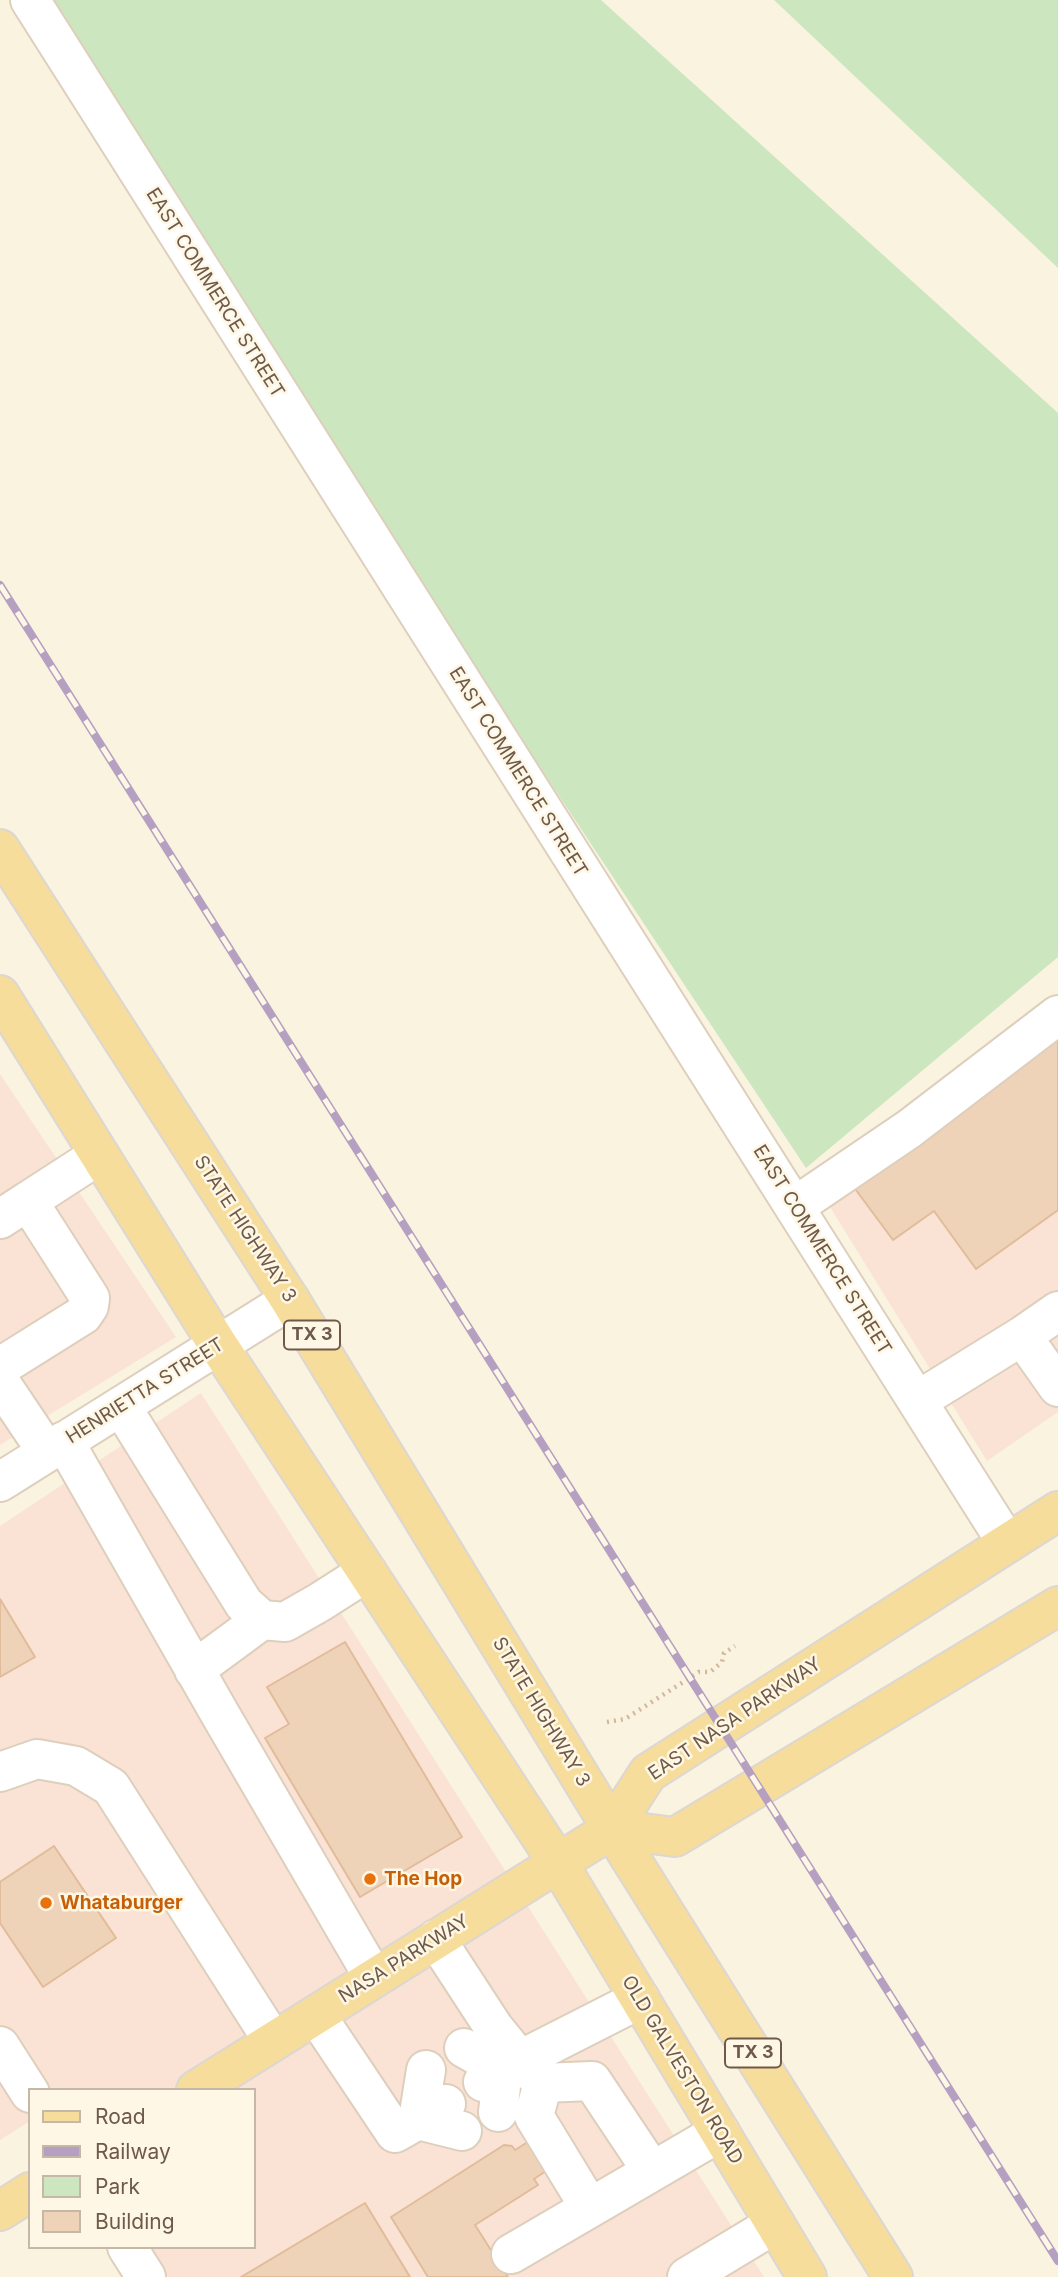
<!DOCTYPE html>
<style>
body{margin:0}
#map{position:relative;width:1058px;height:2277px;overflow:hidden;background:#faf3e0;font-family:Inter,sans-serif}
canvas{display:block}
.legend{position:absolute;left:28px;top:2088px;width:228px;height:161px;box-sizing:border-box;background:#fef7e5;border:2px solid #c5b8a7;margin:0;padding:9px 12px;list-style:none;font-size:21px;color:#6f5a49}
.legend li{display:flex;align-items:center;gap:14px;height:35px}
.legend b{width:35px;border:2px solid #c5b8a7}
</style>
<div id="map">
<canvas width="1058" height="2277"></canvas>
<ul class="legend">
<li><b style="height:9px;background:#f6dd9b"></b>Road</li>
<li><b style="height:9px;background:#b6a0c2"></b>Railway</li>
<li><b style="height:19px;background:#cce6c0"></b>Park</li>
<li><b style="height:19px;background:#eed3b9"></b>Building</li>
</ul>
</div>
<script>
const g = document.querySelector('canvas').getContext('2d');
g.lineJoin = 'round';
function paint(path, color) { g.fillStyle = color; g.fill(path, 'evenodd'); }
const shape = rows => new Path2D(rows.map(r => 'M' + r).join(''));
function stroke(path, color, width, dash) { g.strokeStyle = color; g.lineWidth = width; g.lineCap = dash ? 'butt' : 'round'; g.setLineDash(dash || []); g.stroke(path); }
function label(font, color, halo, rows, align = 'center') {
  g.font = font + ' Inter,sans-serif'; g.lineWidth = 5; g.setLineDash([]); g.textBaseline = 'middle'; g.strokeStyle = halo; g.fillStyle = color; for (const [text, x, y, turn = 0] of rows) {
    g.save(); g.translate(x, y); g.rotate((+turn || 0) * Math.PI / 180); g.textAlign = isNaN(turn) ? turn : align; if (halo) g.strokeText(text, 0, 0); g.fillText(text, 0, 0); g.restore();
  }
}
paint(shape([
 [1058,997,1058,1412,987,1461,817,1186],
 [0,1074,176,1337,0,1445],
 [201,1393,764,2277,165,2277,145,2247,254,2247,254,2090,30,2090,30,2121,0,2140,0,1526]
]), '#fae3d4');
paint(shape([
 [31,0,601,0,1058,413,1058,957,806,1168],
 [774,0,1058,0,1058,268]
]), '#cce6c0');
const building = shape([
 [1058,1032,1058,1210,976,1269,934,1211,893,1240,850,1182,1058,1032],
 [0,1599,35,1657,0,1677,0,1599],
 [345,1642,462,1837,360,1897,265,1738,289,1724,267,1687,345,1642],
 [54,1846,116,1938,43,1987,0,1923,0,1882,54,1846],
 [531,2140,549,2169,534,2179,538,2185,475,2225,508,2277,428,2277,391,2217,504,2145,512,2146,515,2150,531,2140],
 [365,2203,410,2277,241,2277,365,2203]
]);
paint(building, '#eed3b9');
stroke(building, '#e0bc9a', 2);
const minor = shape([
 [30,0,1007,1543],
 [28,1201,99,1155],
 [794,1207,909,1129,1058,1015],
 [0,1219,28,1201,90,1298,89,1306,83,1315,0,1367],
 [1058,1311,1022,1336,1058,1387],
 [0,1382,47,1452],
 [917,1401,1022,1336],
 [121,1406,244,1604,262,1620,285,1622,320,1602,367,1572],
 [64,1441,220,1714,374,1978],
 [0,1482,290,1300],
 [194,1670,262,1620],
 [0,1772,37,1759,76,1766,111,1787,273,2041],
 [436,1939,494,2028,520,2060,483,2082],
 [316,2015,395,2133,446,2104],
 [0,2046,30,2093],
 [464,2048,503,2070,498,2112],
 [426,2070,418,2120,462,2131],
 [537,2077,520,2060,640,1999],
 [590,2208,534,2116,543,2083,592,2081,652,2171],
 [127,2247,146,2277],
 [511,2254,720,2132],
 [687,2277,775,2224]
]);
const major = shape([
 [0,849,290,1300,612,1829,893,2277],
 [0,995,218,1345,558,1863,807,2277],
 [612,1829,675,1837,1058,1606],
 [196,2090,612,1829,648,1773,1058,1511],
 [0,2211,30,2192]
]);
stroke(minor, '#decfbd', 42);
stroke(major, '#dcd7d3', 42);
stroke(shape([
 [607,1722,625,1719,699,1672,710,1672,722,1662,724,1653,735,1646]
]), '#d2b79d', 4.5, [2, 5]);
stroke(minor, '#fff', 38);
stroke(major, '#f6dd9b', 38);
const rail = shape([
 [0,585,1058,2261]
]);
stroke(rail, '#b6a0c2', 8);
stroke(rail, '#fef7e5', 5, [16]);
for (const [x, y, r, color] of [
 [370,1879,7,"#e8710a"],
 [46,1903,7,"#e8710a"]
]) { const dot = new Path2D(); dot.arc(x, y, r, 0, 2 * Math.PI); g.fillStyle = color; g.fill(dot); stroke(dot, '#fef7e5', 2.5); }
for (const [x, y, w] of [
 [312,1335,56],
 [753,2053,56]
]) { const box = new Path2D(); box.roundRect(x - w / 2, y - 14.5, w, 29, 5); g.fillStyle = '#fef7e5'; g.fill(box); stroke(box, '#6f5a49', 2); }
label('bold 18px', '#6f5a49', null, [
 ["TX 3",312,1335],
 ["TX 3",753,2053]
]);
label('19px', '#6f5a49', '#fef7e5', [
 ["EAST COMMERCE STREET",215,293,58],
 ["EAST COMMERCE STREET",518,772,58],
 ["STATE HIGHWAY 3",245,1229,57],
 ["EAST COMMERCE STREET",822,1250,58],
 ["HENRIETTA STREET",145,1391,-32],
 ["STATE HIGHWAY 3",541,1712,59],
 ["EAST NASA PARKWAY",735,1719,-34],
 ["NASA PARKWAY",404,1959,-32],
 ["OLD GALVESTON ROAD",682,2070,59]
]);
label('bold 19px', '#c56008', '#fef7e5', [
 ["The Hop",384,1879],
 ["Whataburger",60,1903]
], 'left');
</script>
